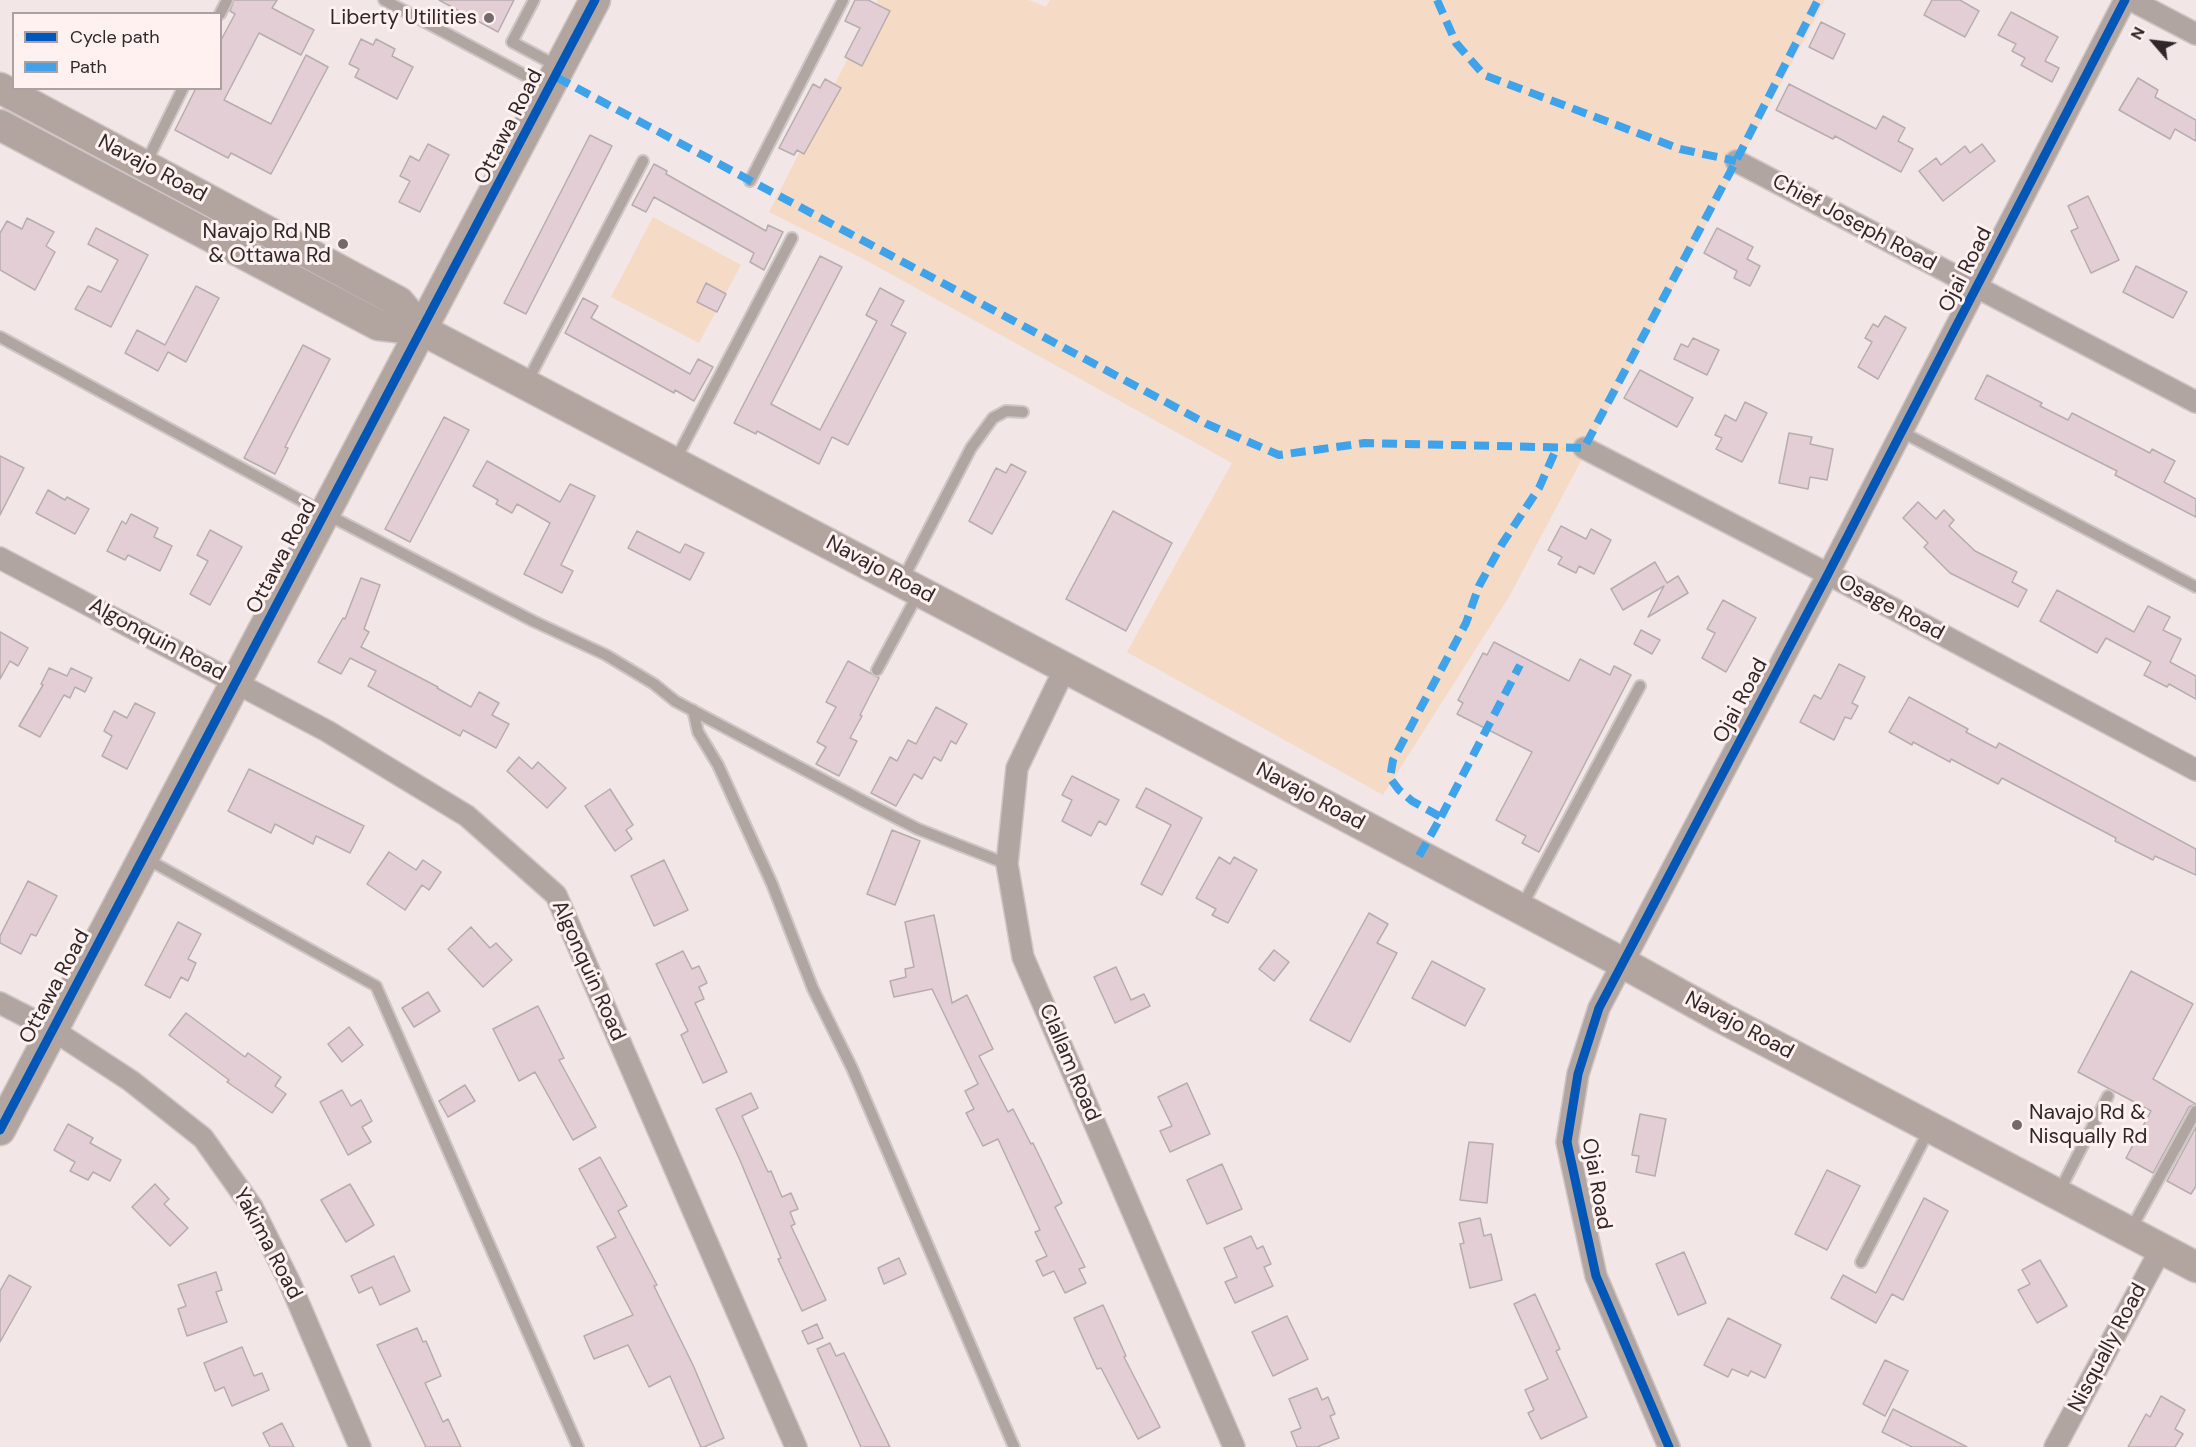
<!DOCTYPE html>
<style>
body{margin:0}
#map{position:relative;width:2196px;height:1447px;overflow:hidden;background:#f2e6e6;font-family:"DM Sans",sans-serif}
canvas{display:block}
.legend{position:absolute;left:12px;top:12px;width:210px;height:78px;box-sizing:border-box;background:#fff1f0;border:2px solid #aca1a0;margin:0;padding:8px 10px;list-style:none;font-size:18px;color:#302828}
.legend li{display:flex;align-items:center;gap:12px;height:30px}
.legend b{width:30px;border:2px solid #aca1a0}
.north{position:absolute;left:2124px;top:12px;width:60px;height:60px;-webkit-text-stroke:4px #fff1f0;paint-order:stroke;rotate:298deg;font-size:16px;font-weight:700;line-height:24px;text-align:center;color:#302828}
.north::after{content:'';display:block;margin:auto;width:21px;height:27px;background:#302828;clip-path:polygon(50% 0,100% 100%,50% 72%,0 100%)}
</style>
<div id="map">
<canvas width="2196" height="1447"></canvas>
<ul class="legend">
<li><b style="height:8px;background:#0057b8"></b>Cycle path</li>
<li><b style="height:8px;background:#3ea3eb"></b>Path</li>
</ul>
<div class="north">N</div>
</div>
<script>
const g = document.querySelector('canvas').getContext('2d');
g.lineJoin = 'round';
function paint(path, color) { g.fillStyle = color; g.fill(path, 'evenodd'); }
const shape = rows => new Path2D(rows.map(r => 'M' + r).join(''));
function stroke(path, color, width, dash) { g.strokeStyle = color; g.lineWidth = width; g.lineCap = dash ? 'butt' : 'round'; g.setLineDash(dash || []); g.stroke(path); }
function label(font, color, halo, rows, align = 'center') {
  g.font = font + ' "DM Sans",sans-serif'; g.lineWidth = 6; g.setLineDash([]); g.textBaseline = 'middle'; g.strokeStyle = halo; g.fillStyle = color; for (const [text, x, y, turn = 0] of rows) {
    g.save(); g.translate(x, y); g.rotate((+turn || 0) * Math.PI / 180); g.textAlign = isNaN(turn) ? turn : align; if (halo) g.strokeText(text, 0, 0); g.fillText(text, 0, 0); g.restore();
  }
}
paint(shape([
 [878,0,1029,0,1046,7,1050,0,1825,0,1510,595,1383,795,1127,652,1232,463,860,257,769,212],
 [653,217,741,265,699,343,611,297]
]), '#f5dac5');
const building = shape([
 [234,0,277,0,272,8,314,30,301,55,259,33,224,100,271,124,306,55,328,67,271,174,231,153,228,158,175,130,196,88,220,88,220,42,235,14,230,11,234,0],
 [439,0,514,0,498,32,439,0],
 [855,0,868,0,890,11,862,66,845,57,860,28,845,21,855,0],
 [1932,0,1960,0,1979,11,1965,37,1924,15,1932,0],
 [2011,12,2058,37,2045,61,2059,68,2052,82,2021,65,2025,58,2012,51,2016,44,1998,35,2011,12],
 [1821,22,1845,34,1833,59,1809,47,1821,22],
 [361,39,373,45,376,39,395,49,392,56,413,67,397,99,355,77,359,69,349,64,361,39],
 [2138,78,2158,90,2155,97,2196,120,2196,141,2175,129,2170,139,2119,110,2138,78],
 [825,79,841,88,804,154,797,150,794,155,779,148,813,84,820,88,825,79],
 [1789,84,1876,129,1883,116,1905,128,1898,141,1913,149,1901,172,1835,136,1833,139,1776,110,1789,84],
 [590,135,612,146,526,314,504,303,590,135],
 [428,144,449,155,420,212,399,202,410,181,400,176,410,156,419,161,428,144],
 [1982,144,1995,161,1943,201,1919,171,1936,158,1941,165,1965,146,1970,153,1982,144],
 [654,164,667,171,666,174,766,231,768,225,783,232,764,270,750,262,754,253,654,197,646,212,632,205,654,164],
 [2088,196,2119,260,2091,273,2071,231,2078,228,2068,206,2088,196],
 [27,218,54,232,46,246,55,252,35,290,0,270,0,233,7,221,22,229,27,218],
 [96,228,148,255,111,327,75,309,88,286,101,292,118,260,88,244,96,228],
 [1717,228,1753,247,1747,259,1760,266,1750,286,1734,278,1737,271,1704,253,1717,228],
 [820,256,842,267,771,404,820,430,877,321,866,315,880,288,904,301,891,325,906,333,848,445,832,437,819,464,757,431,756,434,734,423,820,256],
 [2136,266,2187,292,2173,318,2123,292,2136,266],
 [706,283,726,294,717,312,697,302,706,283],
 [196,286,219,298,186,362,168,352,158,371,125,353,137,330,165,345,196,286],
 [583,298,598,306,591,318,690,374,698,359,713,367,694,401,675,390,674,393,565,333,583,298],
 [1885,316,1906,328,1878,379,1858,367,1872,342,1865,338,1873,324,1878,327,1885,316],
 [1693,338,1719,350,1707,375,1674,359,1681,344,1688,347,1693,338],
 [303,345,330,359,285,447,288,448,275,474,244,458,303,345],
 [1640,370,1693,398,1677,427,1624,398,1640,370],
 [1987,375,2042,403,2040,406,2068,420,2072,413,2150,453,2152,449,2175,461,2164,482,2196,499,2196,517,2115,475,2117,471,1975,399,1987,375],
 [1745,402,1767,413,1742,462,1716,449,1722,438,1715,435,1725,415,1736,421,1745,402],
 [444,417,469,430,410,542,385,529,444,417],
 [1789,433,1812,437,1810,444,1833,449,1827,480,1810,477,1808,489,1779,483,1789,433],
 [0,456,24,468,0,515,0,456],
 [487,461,560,502,570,484,595,496,561,565,573,571,562,593,524,574,550,523,517,504,512,513,496,504,498,500,473,486,487,461],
 [1011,464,1026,472,992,534,969,521,996,468,1006,473,1011,464],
 [48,490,65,500,67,497,89,509,75,534,36,513,48,490],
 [1918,502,1936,519,1944,510,1954,520,1949,526,1975,551,2017,572,2012,582,2027,590,2018,607,1950,573,1924,547,1928,543,1903,518,1918,502],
 [1113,511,1172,543,1126,631,1066,599,1113,511],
 [131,514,158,528,154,537,172,546,160,571,128,555,125,560,107,551,122,521,126,524,131,514],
 [1561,526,1586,539,1591,529,1611,540,1594,574,1579,566,1576,573,1558,564,1562,557,1548,550,1561,526],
 [210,530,242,547,210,605,190,594,208,561,197,555,210,530],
 [637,531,680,553,685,544,704,553,690,580,628,548,637,531],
 [1655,562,1667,583,1678,576,1688,593,1648,617,1664,586,1623,610,1611,589,1655,562],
 [361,578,380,585,364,629,369,632,361,647,438,687,437,688,471,707,479,692,499,703,492,715,509,724,496,748,463,730,460,736,368,686,376,671,350,658,341,674,318,662,343,618,345,619,361,578],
 [2057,590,2134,632,2148,606,2170,617,2163,630,2181,639,2170,662,2196,676,2196,699,2169,684,2167,687,2144,675,2151,662,2106,638,2097,653,2040,621,2057,590],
 [1723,600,1756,618,1726,672,1702,658,1715,633,1707,629,1723,600],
 [1641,630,1660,640,1652,654,1634,644,1641,630],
 [0,632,28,648,18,666,10,661,0,679,0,632],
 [1494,642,1569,681,1580,659,1610,675,1614,666,1631,675,1539,852,1522,843,1526,836,1496,820,1532,752,1457,714,1463,703,1458,700,1483,653,1487,655,1494,642],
 [848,661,879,678,860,715,862,716,850,738,857,741,839,776,816,764,826,747,817,742,836,707,826,702,848,661],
 [1839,664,1865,677,1852,703,1858,706,1851,719,1845,717,1834,740,1800,722,1814,695,1821,699,1839,664],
 [49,668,67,676,71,668,92,678,85,692,75,687,70,698,64,695,40,737,19,726,43,685,41,684,49,668],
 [1909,697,1968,729,1966,732,1996,748,1999,743,2196,849,2196,875,2155,856,2153,860,2115,841,2116,838,2002,778,1998,784,1951,759,1950,762,1913,742,1912,745,1889,732,1909,697],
 [135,703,155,713,127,769,102,756,112,736,104,731,114,711,127,718,135,703],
 [936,707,967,724,956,744,951,741,941,761,934,757,922,779,914,774,896,806,871,793,890,757,897,761,908,740,916,744,936,707],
 [519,757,532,769,538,762,566,788,547,808,507,771,519,757],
 [249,769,364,826,350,853,316,836,313,844,275,824,271,833,228,811,249,769],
 [1072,776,1119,800,1106,825,1099,821,1091,836,1062,821,1072,800,1062,795,1072,776],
 [1146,788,1202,818,1162,895,1141,884,1171,825,1136,807,1146,788],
 [610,789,633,825,626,830,632,839,615,851,585,806,610,789],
 [892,830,920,841,895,905,867,894,892,830],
 [389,852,416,870,423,860,441,872,429,890,422,885,405,910,367,884,389,852],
 [1219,857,1230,864,1234,857,1257,870,1228,923,1212,915,1216,909,1196,898,1219,857],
 [664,860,688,910,654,926,631,876,664,860],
 [28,881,57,896,36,936,31,934,21,954,0,943,0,936,28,881],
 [1369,913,1388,924,1377,943,1397,953,1350,1042,1310,1020,1369,913],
 [934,915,952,1003,967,995,993,1049,979,1056,1008,1112,1013,1109,1031,1144,1033,1143,1062,1203,1055,1207,1085,1267,1079,1269,1086,1283,1065,1293,1054,1271,1043,1276,1036,1261,1047,1256,1035,1232,1040,1230,998,1139,983,1146,966,1113,974,1109,965,1091,978,1084,932,989,894,997,890,981,906,977,905,969,914,967,905,922,934,915],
 [178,922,201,934,188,959,196,963,188,981,181,977,170,998,145,985,178,922],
 [471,927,490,948,496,943,512,960,483,987,448,949,471,927],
 [1274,950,1289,962,1274,981,1259,969,1274,950],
 [683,951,692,969,699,966,707,983,699,987,704,999,695,1003,727,1072,703,1083,681,1035,688,1031,656,964,683,951],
 [1432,961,1485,989,1465,1026,1412,998,1432,961],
 [1116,967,1131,1000,1144,994,1150,1006,1115,1023,1094,977,1116,967],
 [2131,971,2193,1004,2153,1079,2196,1104,2189,1107,2153,1173,2126,1158,2151,1111,2078,1072,2131,971],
 [428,992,440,1011,414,1027,402,1008,428,992],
 [538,1006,564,1058,559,1060,596,1127,573,1140,535,1072,519,1081,493,1029,538,1006],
 [186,1013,245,1057,248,1053,281,1077,275,1086,286,1094,272,1113,227,1082,229,1080,169,1035,186,1013],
 [349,1027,363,1045,342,1062,328,1044,349,1027],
 [1187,1083,1210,1134,1170,1152,1160,1131,1172,1126,1158,1097,1187,1083],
 [465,1085,475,1101,448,1117,439,1101,465,1085],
 [342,1090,351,1106,361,1100,372,1121,362,1127,371,1142,348,1155,320,1102,342,1090],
 [751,1093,758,1108,742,1116,768,1172,771,1171,782,1197,791,1193,798,1209,790,1212,795,1224,791,1226,826,1300,802,1311,778,1259,781,1258,739,1158,716,1109,751,1093],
 [1640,1114,1666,1119,1655,1176,1636,1172,1639,1156,1632,1155,1640,1114],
 [68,1124,93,1138,90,1143,121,1160,110,1181,93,1172,88,1180,70,1171,75,1162,54,1150,68,1124],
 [2196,1127,2196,1186,2191,1194,2167,1181,2196,1127],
 [1469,1142,1493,1144,1487,1203,1460,1200,1469,1142],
 [600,1157,627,1206,618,1211,657,1285,654,1286,693,1365,724,1438,704,1447,701,1447,670,1376,649,1387,628,1345,594,1359,584,1336,633,1315,597,1247,616,1237,579,1169,600,1157],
 [1222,1164,1242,1209,1207,1224,1187,1180,1222,1164],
 [1827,1170,1860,1186,1827,1250,1795,1234,1827,1170],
 [155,1184,169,1199,164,1204,188,1228,170,1246,132,1207,155,1184],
 [350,1184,374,1225,346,1242,321,1200,350,1184],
 [1924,1198,1948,1211,1903,1300,1892,1294,1876,1323,1831,1298,1843,1275,1876,1293,1924,1198],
 [1480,1218,1484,1236,1491,1234,1502,1280,1470,1288,1460,1244,1464,1243,1459,1223,1480,1218],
 [1251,1236,1257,1249,1263,1246,1271,1264,1264,1267,1273,1286,1235,1303,1225,1282,1237,1277,1224,1248,1251,1236],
 [1684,1252,1706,1303,1678,1315,1656,1264,1684,1252],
 [394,1256,410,1291,380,1305,372,1287,359,1293,351,1276,394,1256],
 [899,1258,906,1274,884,1284,878,1268,899,1258],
 [2040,1260,2067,1306,2037,1323,2018,1290,2030,1284,2022,1270,2040,1260],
 [216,1272,222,1290,216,1292,227,1322,187,1336,178,1309,186,1306,178,1285,216,1272],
 [9,1275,31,1287,0,1342,0,1291,9,1275],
 [1535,1294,1560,1349,1556,1351,1587,1417,1541,1439,1528,1413,1534,1410,1525,1390,1548,1379,1514,1304,1535,1294],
 [1103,1305,1126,1356,1124,1357,1160,1427,1138,1439,1101,1368,1097,1369,1074,1318,1103,1305],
 [1287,1316,1308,1359,1273,1376,1252,1332,1287,1316],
 [1728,1318,1781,1345,1765,1378,1751,1371,1748,1376,1732,1369,1728,1377,1704,1365,1728,1318],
 [817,1324,823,1338,808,1344,802,1331,817,1324],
 [417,1328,423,1342,426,1341,441,1376,425,1383,443,1422,448,1419,461,1447,426,1447,377,1345,417,1328],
 [830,1343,836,1356,844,1353,890,1447,861,1447,817,1349,830,1343],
 [242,1347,254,1376,262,1373,269,1390,232,1406,224,1387,215,1391,204,1363,242,1347],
 [1885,1360,1908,1371,1885,1416,1863,1404,1885,1360],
 [1317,1388,1322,1400,1328,1397,1335,1414,1330,1416,1339,1438,1317,1447,1297,1447,1291,1432,1301,1428,1289,1399,1317,1388],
 [2161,1396,2185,1410,2175,1429,2183,1434,2175,1447,2128,1447,2146,1414,2150,1417,2161,1396],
 [1893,1409,1967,1447,1912,1447,1882,1432,1893,1409],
 [282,1423,294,1447,270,1447,263,1433,282,1423]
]);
paint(building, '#e2ced4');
stroke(building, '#b7adae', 1.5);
const lane = shape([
 [384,0,547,87],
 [534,0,512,42,557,66],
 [220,14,227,0],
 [145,165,183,88],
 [750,181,843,0],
 [0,337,326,514,533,621,606,655,654,684,675,701,863,801,918,829,1007,864],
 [526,384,643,161],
 [1902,432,2196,587],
 [675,461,792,238],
 [902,581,971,448,993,418,1006,411,1023,412],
 [877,670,918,594],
 [693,710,698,732,718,765,772,884,813,989,852,1068,1014,1447],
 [145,858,376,986,578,1447],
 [1522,906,1640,686],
 [2059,1192,2108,1096],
 [2131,1229,2196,1111],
 [1861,1262,1930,1128]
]);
const street = shape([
 [2131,0,2196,34],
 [1736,161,2196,402],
 [1584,448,1828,574,2196,770],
 [0,558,327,731,467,816,556,895,796,1447],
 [1065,668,1017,768,1007,864,1023,957,1234,1447],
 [0,1003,53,1030,131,1081,203,1138,252,1207,289,1281,360,1447],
 [1669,1447,1596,1276,1567,1142,1578,1074,1599,1008,1828,574,2125,0],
 [2055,1447,2161,1249]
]);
const secondary = shape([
 [0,88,399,302,422,330],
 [0,125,378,325,422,330,1166,721,1623,963,1724,1019,2196,1267],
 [0,1130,595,0]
]);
stroke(lane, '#cec5c5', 14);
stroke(street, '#cec5c5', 24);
stroke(secondary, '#cec5c5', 33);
stroke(lane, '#b1a5a2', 10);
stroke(street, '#b1a5a2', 21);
stroke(secondary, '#b2a5a0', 30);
stroke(shape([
 [1437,0,1456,43,1484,75,1680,149,1736,161],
 [556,77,1207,424,1279,455,1365,443,1584,448,1736,161,1818,0],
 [1441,817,1520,665],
 [1419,856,1441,817,1412,801,1399,790,1390,778,1393,760,1466,623,1479,586,1502,544,1539,488,1557,447]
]), '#3ea3eb', 8, [15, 8]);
stroke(shape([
 [0,1130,595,0],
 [1669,1447,1596,1276,1567,1142,1578,1074,1599,1008,1828,574,2125,0]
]), '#0057b8', 9);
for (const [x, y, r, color] of [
 [489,18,6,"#746a6a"],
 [343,244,6,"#746a6a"],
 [2017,1125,6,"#746a6a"]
]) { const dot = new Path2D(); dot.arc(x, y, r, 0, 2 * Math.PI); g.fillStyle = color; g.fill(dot); stroke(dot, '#fff1f0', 2); }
label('21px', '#302828', '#fff1f0', [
 ["Liberty Utilities",477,18],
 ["Navajo Rd NB",331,232],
 ["& Ottawa Rd",331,256],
 ["Navajo Rd &",2029,1113,"left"],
 ["Nisqually Rd",2029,1137,"left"]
], 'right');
label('21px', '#302828', '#fff1f0', [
 ["Ottawa Road",509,127,-63],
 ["Navajo Road",152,169,28],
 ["Chief Joseph Road",1854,223,28],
 ["Ojai Road",1966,270,-63],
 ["Ottawa Road",282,557,-62],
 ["Navajo Road",880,570,28],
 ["Osage Road",1891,608,28],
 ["Algonquin Road",157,640,28],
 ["Ojai Road",1741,701,-62],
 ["Navajo Road",1310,797,28],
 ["Algonquin Road",588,971,66],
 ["Ottawa Road",55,987,-62],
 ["Navajo Road",1739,1026,28],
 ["Clallam Road",1069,1063,67],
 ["Ojai Road",1596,1184,80],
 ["Yakima Road",267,1244,62],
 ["Nisqually Road",2108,1348,-62]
]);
</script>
